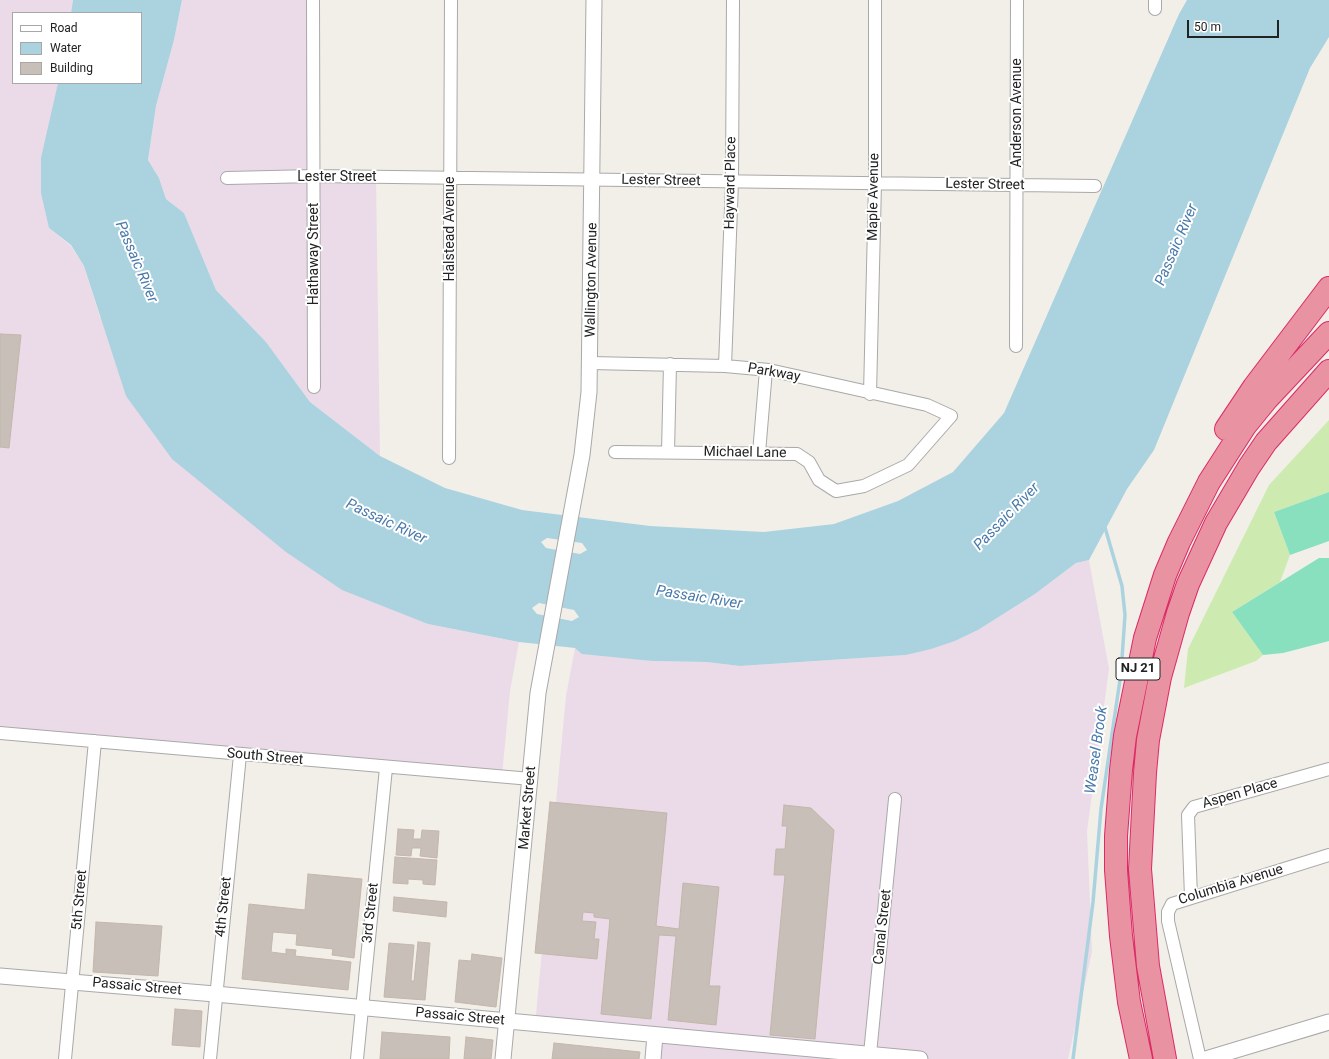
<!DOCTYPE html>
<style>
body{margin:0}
#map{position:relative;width:1329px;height:1059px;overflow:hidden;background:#f2efe9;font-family:Roboto,sans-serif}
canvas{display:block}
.legend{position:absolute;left:12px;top:12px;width:130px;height:72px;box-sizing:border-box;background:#fff;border:1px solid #a7a7a7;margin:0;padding:5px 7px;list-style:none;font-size:12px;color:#222}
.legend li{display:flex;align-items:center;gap:8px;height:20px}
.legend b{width:20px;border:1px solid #a7a7a7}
.scale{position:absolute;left:1187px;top:20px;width:92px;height:18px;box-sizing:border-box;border:2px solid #222;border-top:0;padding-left:5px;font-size:12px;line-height:14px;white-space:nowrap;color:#222;-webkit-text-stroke:3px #fff;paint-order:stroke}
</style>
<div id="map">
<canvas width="1329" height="1059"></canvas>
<ul class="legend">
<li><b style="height:5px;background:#fff"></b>Road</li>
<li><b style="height:11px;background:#aad3df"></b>Water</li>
<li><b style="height:11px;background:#c7bfb8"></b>Building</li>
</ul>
<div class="scale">50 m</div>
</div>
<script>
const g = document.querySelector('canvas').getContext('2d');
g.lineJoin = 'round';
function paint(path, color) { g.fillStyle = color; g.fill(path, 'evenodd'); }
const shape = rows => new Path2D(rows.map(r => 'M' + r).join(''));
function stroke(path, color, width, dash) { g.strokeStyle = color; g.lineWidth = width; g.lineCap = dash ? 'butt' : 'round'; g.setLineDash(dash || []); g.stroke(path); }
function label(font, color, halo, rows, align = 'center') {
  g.font = font + ' Roboto,sans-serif'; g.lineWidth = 4; g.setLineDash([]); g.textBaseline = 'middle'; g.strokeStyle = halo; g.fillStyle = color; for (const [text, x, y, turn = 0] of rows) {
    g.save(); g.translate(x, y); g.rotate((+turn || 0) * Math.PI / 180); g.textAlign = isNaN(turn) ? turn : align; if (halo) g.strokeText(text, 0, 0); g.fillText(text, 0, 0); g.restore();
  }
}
paint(shape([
 [0,0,73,0,71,13,13,13,13,83,58,83,55,100,49,228,71,246,84,266,100,317,428,624,519,642,510,691,502,776,0,732],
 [182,0,308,0,307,180,376,179,380,456,310,402,266,342,216,290,184,213,166,199,159,178,148,160,156,106,174,40],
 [1089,560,1109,669,1087,831,1092,952,1068,1059,650,1059,652,1037,535,1025,566,696,575,648,652,661,706,662,740,666,906,655,955,641,978,630,1035,594,1076,563]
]), '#ebdbe8');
paint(shape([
 [1329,420,1329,492,1274,512,1290,555,1280,582,1232,612,1263,655,1256,661,1184,688,1188,649,1269,485]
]), '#cdebb0');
paint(shape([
 [1329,492,1329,541,1290,555,1274,512],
 [1319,558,1329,558,1329,641,1283,653,1263,655,1232,612]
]), '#88e0be');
paint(shape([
 [73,0,182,0,174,40,156,106,148,160,159,178,166,199,184,213,216,290,266,342,310,402,380,456,445,488,522,510,650,526,764,532,834,524,898,501,953,472,1004,413,1179,14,1187,0,1329,0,1329,37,1310,68,1154,450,1127,489,1089,560,1076,563,1035,594,978,630,955,641,931,649,906,655,740,666,706,662,652,661,582,654,575,648,519,642,428,624,342,590,286,552,172,459,126,396,84,266,71,245,49,228,41,193,41,158,58,83,141,83,141,13,71,13],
 [547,538,582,543,587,550,580,554,546,548,541,542],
 [539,603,574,610,579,617,572,621,537,614,532,608]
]), '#aad3df');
stroke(shape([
 [1073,1059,1093,902,1101,809,1121,673,1125,615,1122,586,1104,524]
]), '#aad3df', 3.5);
const building = shape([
 [0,334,21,335,9,448,0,447,0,334],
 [550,802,667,813,656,926,679,929,683,883,719,887,709,986,720,986,716,1025,668,1020,676,936,659,935,651,1019,601,1014,610,919,594,917,594,913,583,912,582,921,596,922,594,939,599,939,597,959,535,953,550,802],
 [784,805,811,808,834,830,815,1039,770,1035,785,875,774,875,776,849,785,849,787,826,782,826,784,805],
 [398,829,414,830,413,839,421,839,422,830,439,831,437,858,420,856,421,848,412,848,411,856,396,855,398,829],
 [395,857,437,860,435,885,423,884,423,880,408,879,408,884,393,883,395,857],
 [308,874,362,879,354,958,332,955,333,949,296,945,297,934,273,932,271,952,286,954,286,949,296,950,295,956,351,962,348,990,242,979,249,904,305,910,308,874],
 [394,897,447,902,446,917,393,911,394,897],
 [96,922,162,926,158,976,93,972,96,922],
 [418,942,430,943,425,1000,384,997,389,943,414,945,411,981,414,981,418,942],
 [472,954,502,958,496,1007,455,1002,459,960,471,961,472,954],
 [175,1009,202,1011,200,1047,172,1045,175,1009],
 [382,1032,450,1037,449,1059,380,1059,382,1032],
 [466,1037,493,1040,491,1059,464,1059,466,1037],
 [554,1043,640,1052,639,1059,552,1059,554,1043]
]);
paint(building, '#c7bfb8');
stroke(building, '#c4b6ab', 1);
const minor = shape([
 [313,0,314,387],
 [1155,9,1155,0],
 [227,178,315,176,1095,186],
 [1016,346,1017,0],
 [591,363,725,366,769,370,927,405,951,416,908,465,864,486,836,491,819,480,809,462,797,454,615,452],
 [725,366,732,182,733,0],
 [870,394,875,183,875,0],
 [668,452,670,364],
 [759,453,766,370],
 [449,458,451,0],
 [0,733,531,779],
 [1191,897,1188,815,1194,807,1329,769],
 [870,1054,895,799],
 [65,1059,95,741],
 [210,1059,240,755],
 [357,1059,386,768],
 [1200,1059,1168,921,1168,912,1172,904,1329,855]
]);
const tertiary = shape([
 [0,976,215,994,920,1059],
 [503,1059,538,693,582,455,589,392,594,0],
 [653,1059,655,1035],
 [1206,1059,1329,1022]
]);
const motorway = shape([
 [1226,429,1254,387,1329,288],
 [1141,1059,1129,1002,1121,936,1116,870,1116,836,1121,770,1125,736,1145,638,1165,575,1179,542,1209,482,1245,426,1267,399,1329,333],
 [1165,1059,1148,966,1140,869,1145,773,1148,740,1160,677,1178,613,1188,584,1216,523,1249,467,1266,442,1329,371]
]);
stroke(minor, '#a9a9a9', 14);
stroke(tertiary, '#a9a9a9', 17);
stroke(motorway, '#dc2a67', 24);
stroke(minor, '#fff', 12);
stroke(tertiary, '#fff', 15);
stroke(motorway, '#e892a2', 22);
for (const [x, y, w] of [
 [1138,669,44]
]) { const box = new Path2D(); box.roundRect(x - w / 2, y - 11, w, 22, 3); g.fillStyle = '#fff'; g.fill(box); stroke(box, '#222', 1); }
label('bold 13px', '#222', null, [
 ["NJ 21",1138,669]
]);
label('14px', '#222', '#fff', [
 ["Anderson Avenue",1017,113,-90],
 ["Lester Street",337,177],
 ["Lester Street",661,181,1],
 ["Hayward Place",731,183,-89],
 ["Lester Street",985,185,1],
 ["Maple Avenue",874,197,-89],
 ["Halstead Avenue",450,229,-90],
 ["Hathaway Street",314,254,-90],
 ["Wallington Avenue",592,280,-89],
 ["Parkway",774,373,10],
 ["Michael Lane",745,453,1],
 ["South Street",265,757,5],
 ["Aspen Place",1240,794,-16],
 ["Market Street",528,808,-85],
 ["Columbia Avenue",1231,885,-17],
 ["5th Street",80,900,-85],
 ["4th Street",224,907,-84],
 ["3rd Street",371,913,-84],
 ["Canal Street",883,927,-84],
 ["Passaic Street",137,987,5],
 ["Passaic Street",460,1017,5]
]);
label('italic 15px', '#4a7aab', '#fff', [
 ["Passaic River",1177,245,-67],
 ["Passaic River",136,262,67],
 ["Passaic River",1007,517,-46],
 ["Passaic River",386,522,25],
 ["Passaic River",699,598,9],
 ["Weasel Brook",1097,750,-82]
]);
</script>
